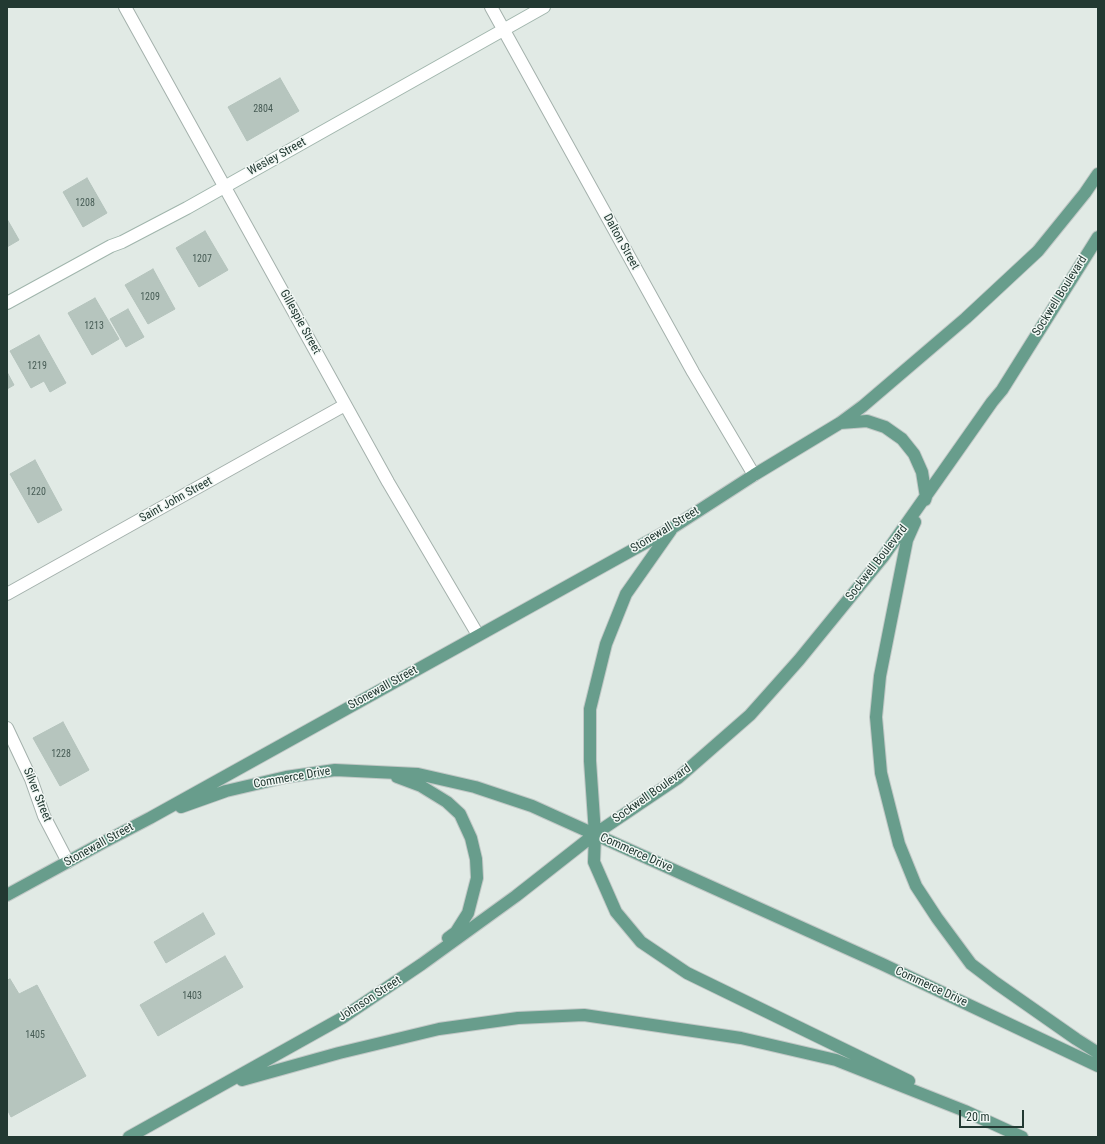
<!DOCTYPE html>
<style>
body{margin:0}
#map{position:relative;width:1105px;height:1144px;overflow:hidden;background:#e1eae5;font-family:"Roboto Condensed",sans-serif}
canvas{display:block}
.frame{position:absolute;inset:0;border:8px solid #223932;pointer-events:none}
.scale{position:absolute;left:959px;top:1110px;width:65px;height:18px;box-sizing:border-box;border:2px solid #223932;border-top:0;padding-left:5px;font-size:12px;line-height:14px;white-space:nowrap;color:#223932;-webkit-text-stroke:3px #f1f7f4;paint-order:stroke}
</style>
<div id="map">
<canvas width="1105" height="1144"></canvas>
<div class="frame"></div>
<div class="scale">20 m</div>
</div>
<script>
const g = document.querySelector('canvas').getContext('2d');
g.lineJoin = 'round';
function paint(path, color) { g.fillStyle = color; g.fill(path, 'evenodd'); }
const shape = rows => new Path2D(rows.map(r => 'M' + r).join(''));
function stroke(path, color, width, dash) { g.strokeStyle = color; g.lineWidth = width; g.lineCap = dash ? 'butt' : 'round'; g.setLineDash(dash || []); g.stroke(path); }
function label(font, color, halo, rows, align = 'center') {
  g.font = font + ' "Roboto Condensed",sans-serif'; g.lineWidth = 3; g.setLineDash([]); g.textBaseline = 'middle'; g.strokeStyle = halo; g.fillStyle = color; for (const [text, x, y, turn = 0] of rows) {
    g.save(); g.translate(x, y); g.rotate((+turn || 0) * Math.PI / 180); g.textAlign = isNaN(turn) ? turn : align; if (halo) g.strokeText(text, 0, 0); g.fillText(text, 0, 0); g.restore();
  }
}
const building = shape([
 [280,78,299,111,247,141,228,107,280,78],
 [87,178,107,213,83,227,63,192,87,178],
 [7,219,19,240,7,247,7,219],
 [205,231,228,270,199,287,176,248,205,231],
 [153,269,175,309,148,324,125,285,153,269],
 [95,298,119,339,92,355,68,313,95,298],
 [128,309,144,337,126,347,110,319,128,309],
 [39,335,66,383,50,392,44,381,31,388,10,351,39,335],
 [7,372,14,385,7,389,7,372],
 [35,460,62,510,38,523,10,474,35,460],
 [63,722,89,770,60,786,33,738,63,722],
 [203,913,215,934,166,963,154,942,203,913],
 [225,956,243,987,158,1036,140,1005,225,956],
 [10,979,19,994,37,985,86,1076,11,1117,7,1109,7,980,10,979]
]);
paint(building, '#b6c5be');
stroke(building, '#b4c3bc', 1);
const street = shape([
 [125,7,388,482,478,635],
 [491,7,693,372,754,475],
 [7,594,345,405],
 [7,728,31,779,44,816,68,862]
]);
const secondary = shape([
 [7,303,111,246,122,242,187,208,544,7]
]);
const primary = shape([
 [840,423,867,421,885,427,902,439,914,454,922,472,926,497,925,500],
 [915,522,907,540,880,676,876,717,881,773,899,844,916,886,937,918,971,964,996,983,1076,1039,1098,1053],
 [671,530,626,594,606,644,590,709,590,761,595,834,594,862,616,912,641,942,687,973,909,1081],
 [397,777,421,786,447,802,460,814,471,838,476,859,477,878,468,913,456,932,448,938],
 [181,807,226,791,286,777,335,770,418,774,475,787,532,806,882,964,1098,1066],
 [7,895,104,842,150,818,672,528,754,475,840,423,863,406,966,318,1038,251,1085,193,1098,174],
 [242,1080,339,1053,439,1029,518,1018,584,1015,741,1038,836,1060,965,1111,1022,1137],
 [129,1137,342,1018,422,964,516,896,595,834,678,778,750,715,799,660,883,557,992,402,1002,390,1098,237]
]);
stroke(street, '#a4b1ac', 14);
stroke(secondary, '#a0b5ac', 14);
stroke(primary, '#c1c8c6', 14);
stroke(street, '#fff', 12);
stroke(secondary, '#fff', 12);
stroke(primary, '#689d8c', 12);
label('10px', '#475c55', null, [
 ["2804",263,109],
 ["1208",85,203],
 ["1207",202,259],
 ["1209",150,297],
 ["1213",94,326],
 ["1219",37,366],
 ["1220",36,492],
 ["1228",61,754],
 ["1403",192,996],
 ["1405",35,1035]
]);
label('12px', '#223932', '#f1f7f4', [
 ["Wesley Street",277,157,-29],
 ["Dalton Street",621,242,61],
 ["Sockwell Boulevard",1060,296,-58],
 ["Gillespie Street",300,322,61],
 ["Saint John Street",176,500,-29],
 ["Stonewall Street",665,530,-31],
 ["Sockwell Boulevard",877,563,-52],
 ["Stonewall Street",383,688,-29],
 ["Commerce Drive",292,778,-10],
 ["Sockwell Boulevard",652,794,-35],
 ["Silver Street",37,795,68],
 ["Stonewall Street",99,845,-29],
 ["Commerce Drive",636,853,24],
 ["Commerce Drive",931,987,25],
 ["Johnson Street",370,999,-33]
]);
</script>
